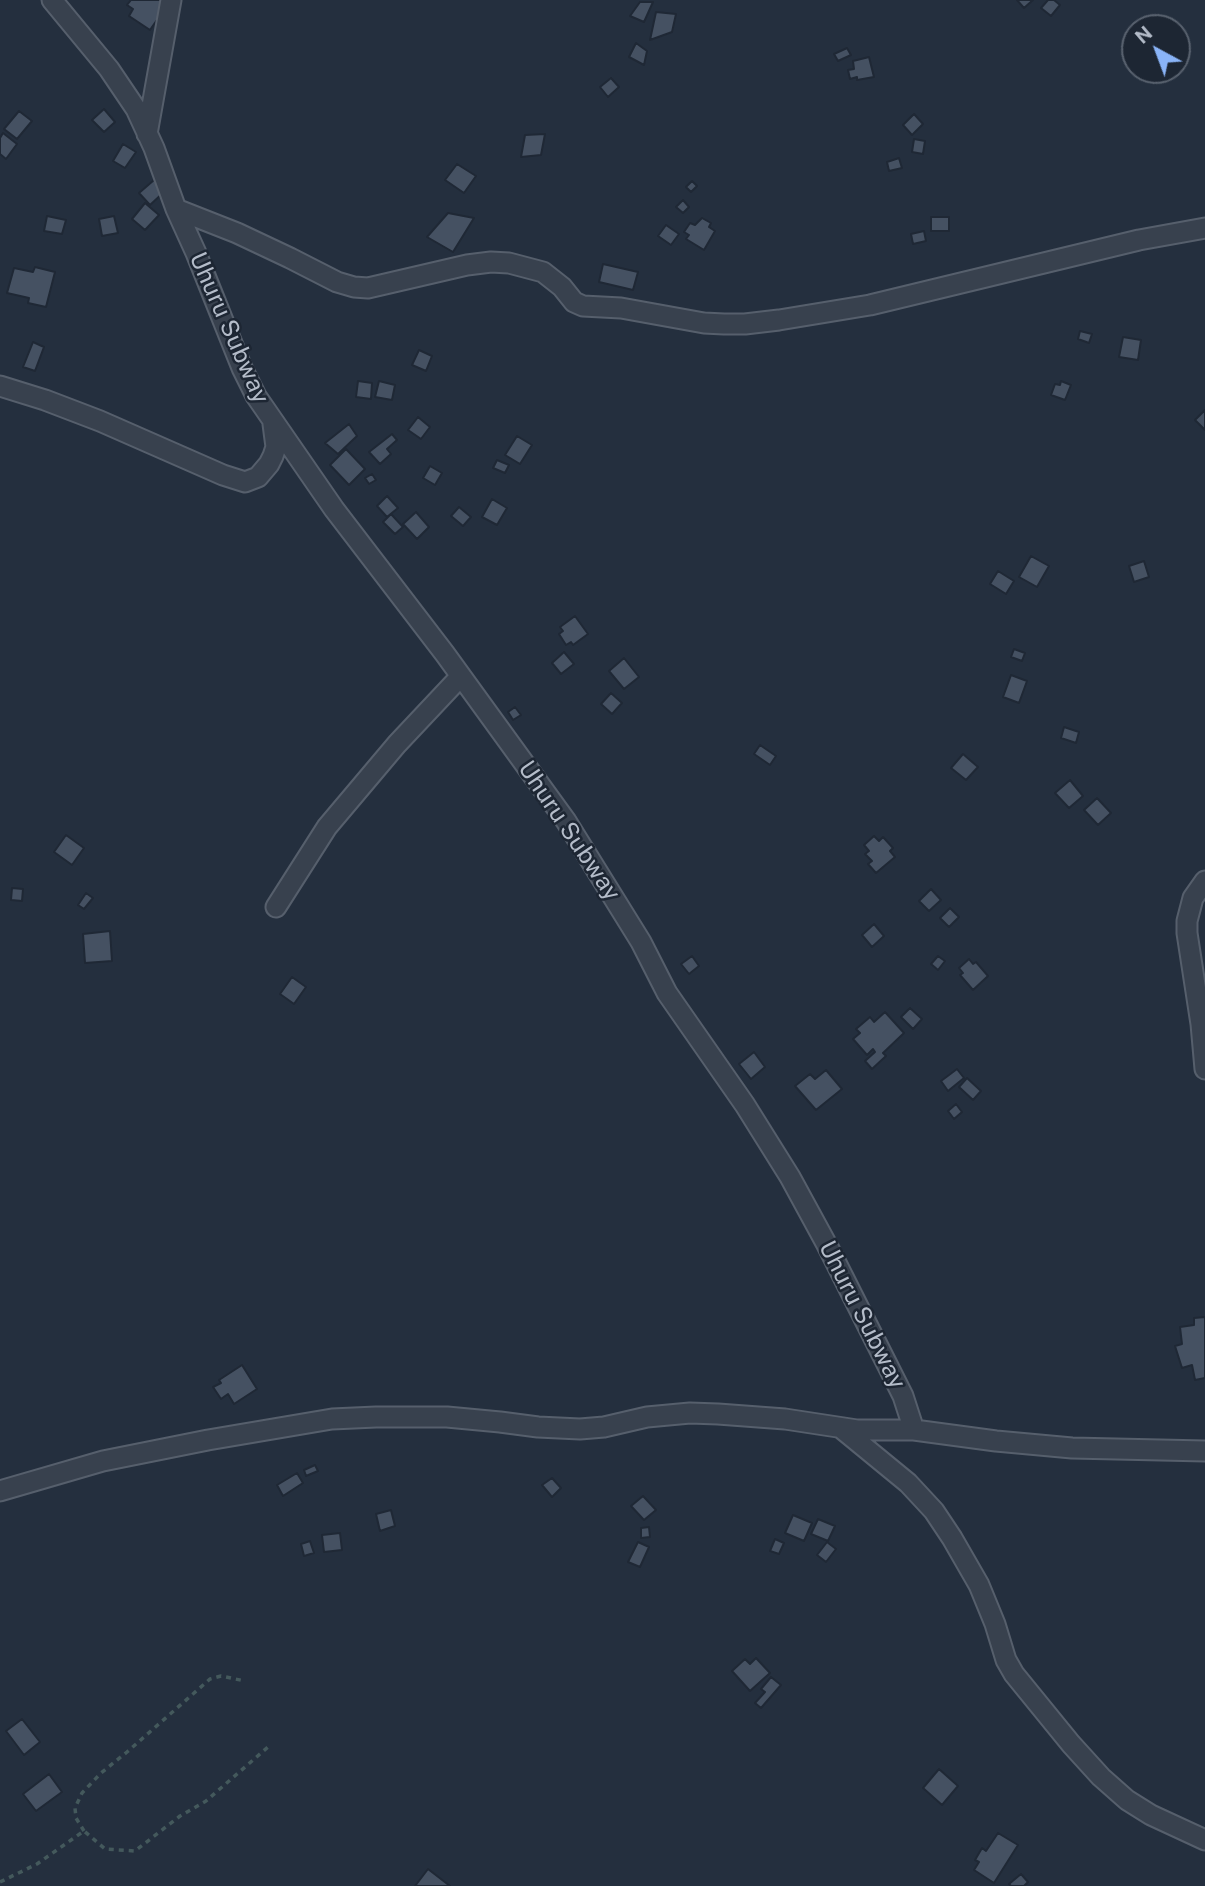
<!DOCTYPE html>
<style>
body{margin:0}
#map{position:relative;width:1205px;height:1886px;overflow:hidden;background:#242f3e;font-family:"Public Sans",sans-serif}
canvas{display:block}
.north{position:absolute;left:1121px;top:14px;width:70px;height:70px;box-sizing:border-box;background:#1d2633;border:2px solid #59626f;border-radius:50%;rotate:319deg;font-size:19px;font-weight:700;line-height:28px;text-align:center;color:#b4bcc9}
.north::after{content:'';display:block;margin:auto;width:24px;height:32px;background:#8ab4f8;clip-path:polygon(50% 0,100% 100%,50% 72%,0 100%)}
</style>
<div id="map">
<canvas width="1205" height="1886"></canvas>
<div class="north">N</div>
</div>
<script>
const g = document.querySelector('canvas').getContext('2d');
g.lineJoin = 'round';
function paint(path, color) { g.fillStyle = color; g.fill(path, 'evenodd'); }
const shape = rows => new Path2D(rows.map(r => 'M' + r).join(''));
function stroke(path, color, width, dash) { g.strokeStyle = color; g.lineWidth = width; g.lineCap = dash ? 'butt' : 'round'; g.setLineDash(dash || []); g.stroke(path); }
function label(font, color, halo, rows, align = 'center') {
  g.font = font + ' "Public Sans",sans-serif'; g.lineWidth = 5; g.setLineDash([]); g.textBaseline = 'middle'; g.strokeStyle = halo; g.fillStyle = color; for (const [text, x, y, turn = 0] of rows) {
    g.save(); g.translate(x, y); g.rotate((+turn || 0) * Math.PI / 180); g.textAlign = isNaN(turn) ? turn : align; if (halo) g.strokeText(text, 0, 0); g.fillText(text, 0, 0); g.restore();
  }
}
const building = shape([
 [131,0,168,0,170,1,150,30,129,16,133,9,127,5,131,0],
 [1017,0,1033,0,1024,8,1017,0],
 [1048,0,1054,0,1060,5,1051,16,1041,8,1048,0],
 [640,2,653,2,644,22,630,16,640,2],
 [656,12,676,14,672,32,650,40,656,12],
 [636,43,647,51,644,65,629,57,636,43],
 [847,48,851,55,838,61,834,54,847,48],
 [869,57,874,77,857,80,857,77,850,79,848,70,854,69,853,61,869,57],
 [611,78,619,87,608,97,600,87,611,78],
 [104,109,115,122,104,132,92,120,104,109],
 [19,111,32,121,17,139,4,129,19,111],
 [914,114,923,124,912,135,903,125,914,114],
 [3,133,17,144,6,159,0,154,0,138,3,133],
 [545,134,541,155,521,157,525,135,545,134],
 [914,139,925,141,923,154,912,152,914,139],
 [123,144,136,152,125,168,113,161,123,144],
 [899,158,902,168,889,171,887,162,899,158],
 [457,164,476,176,464,193,445,180,457,164],
 [154,180,164,192,150,205,139,193,154,180],
 [692,181,697,186,691,192,686,187,692,181],
 [683,200,689,207,683,213,676,207,683,200],
 [145,203,159,215,145,230,132,219,145,203],
 [448,213,474,218,453,252,427,237,448,213],
 [47,216,66,220,62,234,44,231,47,216],
 [114,216,118,233,102,236,99,219,114,216],
 [931,217,949,217,949,231,931,231,931,217],
 [702,218,711,223,709,227,715,231,704,250,686,239,689,235,684,232,690,223,695,225,702,218],
 [666,225,679,234,671,245,658,236,666,225],
 [924,231,926,241,913,244,911,234,924,231],
 [603,264,638,272,633,290,599,282,603,264],
 [35,267,55,272,46,307,28,303,29,298,7,293,14,268,33,272,35,267],
 [1080,331,1092,334,1089,343,1078,339,1080,331],
 [1123,337,1141,340,1138,360,1119,357,1123,337],
 [33,342,44,347,35,371,23,367,33,342],
 [419,350,432,356,426,371,412,365,419,350],
 [358,381,372,383,371,399,356,397,358,381],
 [379,381,395,385,392,400,375,397,379,381],
 [1061,381,1071,385,1065,400,1051,395,1055,384,1060,385,1061,381],
 [1205,410,1205,430,1195,420,1205,410],
 [418,417,430,427,421,439,408,430,418,417],
 [349,424,357,436,338,454,325,443,349,424],
 [392,434,397,440,387,449,391,454,380,464,369,452,392,434],
 [517,436,532,445,520,464,505,455,517,436],
 [346,449,365,469,349,485,330,465,346,449],
 [497,460,509,465,505,473,493,468,497,460],
 [430,466,442,473,435,485,423,478,430,466],
 [372,474,376,480,369,484,365,478,372,474],
 [387,496,398,508,387,517,377,506,387,496],
 [492,499,507,508,497,525,482,517,492,499],
 [459,507,471,517,463,526,451,516,459,507],
 [416,512,429,527,417,539,403,524,416,512],
 [391,514,403,527,395,534,383,522,391,514],
 [1031,556,1049,566,1037,587,1019,577,1031,556],
 [1144,561,1149,577,1134,582,1129,566,1144,561],
 [998,571,1014,581,1006,594,990,584,998,571],
 [575,616,588,634,573,645,571,642,566,645,559,634,563,631,560,627,575,616],
 [1014,649,1025,653,1022,661,1011,657,1014,649],
 [564,652,574,664,561,674,552,663,564,652],
 [624,658,639,677,624,689,609,671,624,658],
 [1011,675,1027,681,1019,703,1003,697,1011,675],
 [611,693,622,703,612,714,601,704,611,693],
 [515,707,521,715,513,720,508,712,515,707],
 [1064,727,1079,732,1076,743,1061,738,1064,727],
 [760,745,776,756,770,765,754,754,760,745],
 [963,754,978,767,966,780,951,768,963,754],
 [1070,780,1083,796,1069,808,1055,793,1070,780],
 [1097,798,1111,813,1098,825,1084,810,1097,798],
 [66,835,84,848,72,865,54,852,66,835],
 [874,836,879,841,883,837,893,848,890,851,895,857,876,873,868,864,872,861,865,854,869,851,864,845,874,836],
 [12,888,23,889,22,901,11,900,12,888],
 [931,889,941,900,929,911,919,901,931,889],
 [86,893,93,898,84,909,78,905,86,893],
 [950,908,959,917,949,927,940,918,950,908],
 [874,924,884,936,872,947,862,935,874,924],
 [110,931,112,961,85,963,83,934,110,931],
 [692,956,699,966,689,974,681,964,692,956],
 [938,956,945,961,938,970,931,964,938,956],
 [969,959,973,964,976,962,988,976,973,990,960,975,963,973,959,968,969,959],
 [292,977,306,987,294,1004,280,994,292,977],
 [910,1008,922,1019,913,1029,901,1017,910,1008],
 [885,1012,904,1033,883,1053,886,1056,872,1069,865,1061,875,1052,873,1049,867,1055,853,1039,860,1033,856,1029,870,1017,874,1022,885,1012],
 [754,1052,765,1067,751,1079,739,1064,754,1052],
 [957,1069,964,1078,948,1091,941,1081,957,1069],
 [826,1070,842,1089,816,1110,795,1086,810,1074,815,1079,826,1070],
 [967,1078,981,1091,973,1100,959,1087,967,1078],
 [956,1104,962,1112,954,1119,948,1111,956,1104],
 [1205,1317,1205,1378,1195,1380,1192,1365,1182,1368,1175,1346,1182,1344,1180,1327,1194,1325,1194,1318,1205,1317],
 [242,1365,257,1389,234,1404,228,1394,221,1399,213,1387,221,1383,219,1380,242,1365],
 [315,1465,318,1471,306,1476,304,1470,315,1465],
 [297,1473,303,1483,283,1496,277,1485,297,1473],
 [552,1478,561,1488,552,1497,542,1485,552,1478],
 [643,1496,656,1510,644,1520,631,1506,643,1496],
 [391,1510,395,1526,380,1531,376,1514,391,1510],
 [793,1515,812,1523,804,1541,785,1533,793,1515],
 [818,1519,835,1526,828,1541,811,1534,818,1519],
 [649,1527,650,1537,641,1538,641,1528,649,1527],
 [340,1533,342,1550,324,1552,322,1535,340,1533],
 [775,1539,784,1543,779,1554,770,1551,775,1539],
 [310,1541,314,1553,304,1556,301,1544,310,1541],
 [638,1542,649,1547,640,1567,628,1562,638,1542],
 [827,1542,836,1549,826,1562,817,1555,827,1542],
 [756,1658,770,1673,750,1691,732,1671,745,1659,750,1664,756,1658],
 [771,1677,781,1685,761,1708,755,1703,765,1692,761,1689,771,1677],
 [22,1719,40,1742,24,1755,6,1731,22,1719],
 [939,1769,958,1786,942,1805,923,1788,939,1769],
 [49,1774,62,1792,36,1811,23,1794,49,1774],
 [998,1833,1018,1845,994,1883,974,1870,979,1862,975,1860,982,1848,986,1851,998,1833],
 [428,1869,450,1886,415,1886,428,1869],
 [1021,1874,1028,1882,1024,1886,1011,1886,1009,1884,1021,1874]
]);
paint(building, '#455162');
stroke(building, '#1f2835', 2);
const minor = shape([
 [52,0,109,69,136,109,154,148,176,209,196,253,242,368,256,396,334,509,445,654,566,821,641,942,667,993,745,1105,790,1177,827,1245,903,1396,914,1430],
 [147,134,171,0],
 [176,209,237,233,290,258,337,282,354,287,368,288,467,265,491,262,509,263,543,272,562,287,574,302,583,306,621,308,704,323,724,324,745,324,779,320,870,305,1139,240,1205,228],
 [0,386,45,400,100,421,223,475,245,482,258,477,269,464,273,456,276,447,273,424],
 [1205,881,1193,898,1187,921,1187,933,1201,1024,1205,1069],
 [276,907,327,827,397,744,461,676],
 [841,1428,908,1483,934,1511,952,1538,979,1585,995,1624,1006,1660,1014,1674,1071,1744,1101,1777,1127,1800,1151,1815,1205,1840],
 [0,1491,103,1461,208,1440,332,1419,376,1417,447,1417,500,1422,538,1427,580,1429,604,1427,647,1417,690,1413,718,1414,785,1419,857,1430,914,1430,996,1441,1072,1448,1205,1451]
]);
stroke(minor, '#565f6c', 23);
stroke(shape([
 [84,1831,76,1818,75,1808,82,1793,101,1773,127,1752,210,1679,221,1676,245,1681],
 [0,1882,37,1864,84,1831,105,1849,135,1851,180,1816,206,1801,268,1747]
]), '#44595c', 3.5, [5, 5]);
stroke(minor, '#38414e', 19);
label('24px', '#b4bcc9', '#1d2633', [
 ["Uhuru Subway",229,328,66],
 ["Uhuru Subway",569,831,56],
 ["Uhuru Subway",862,1315,63]
]);
</script>
